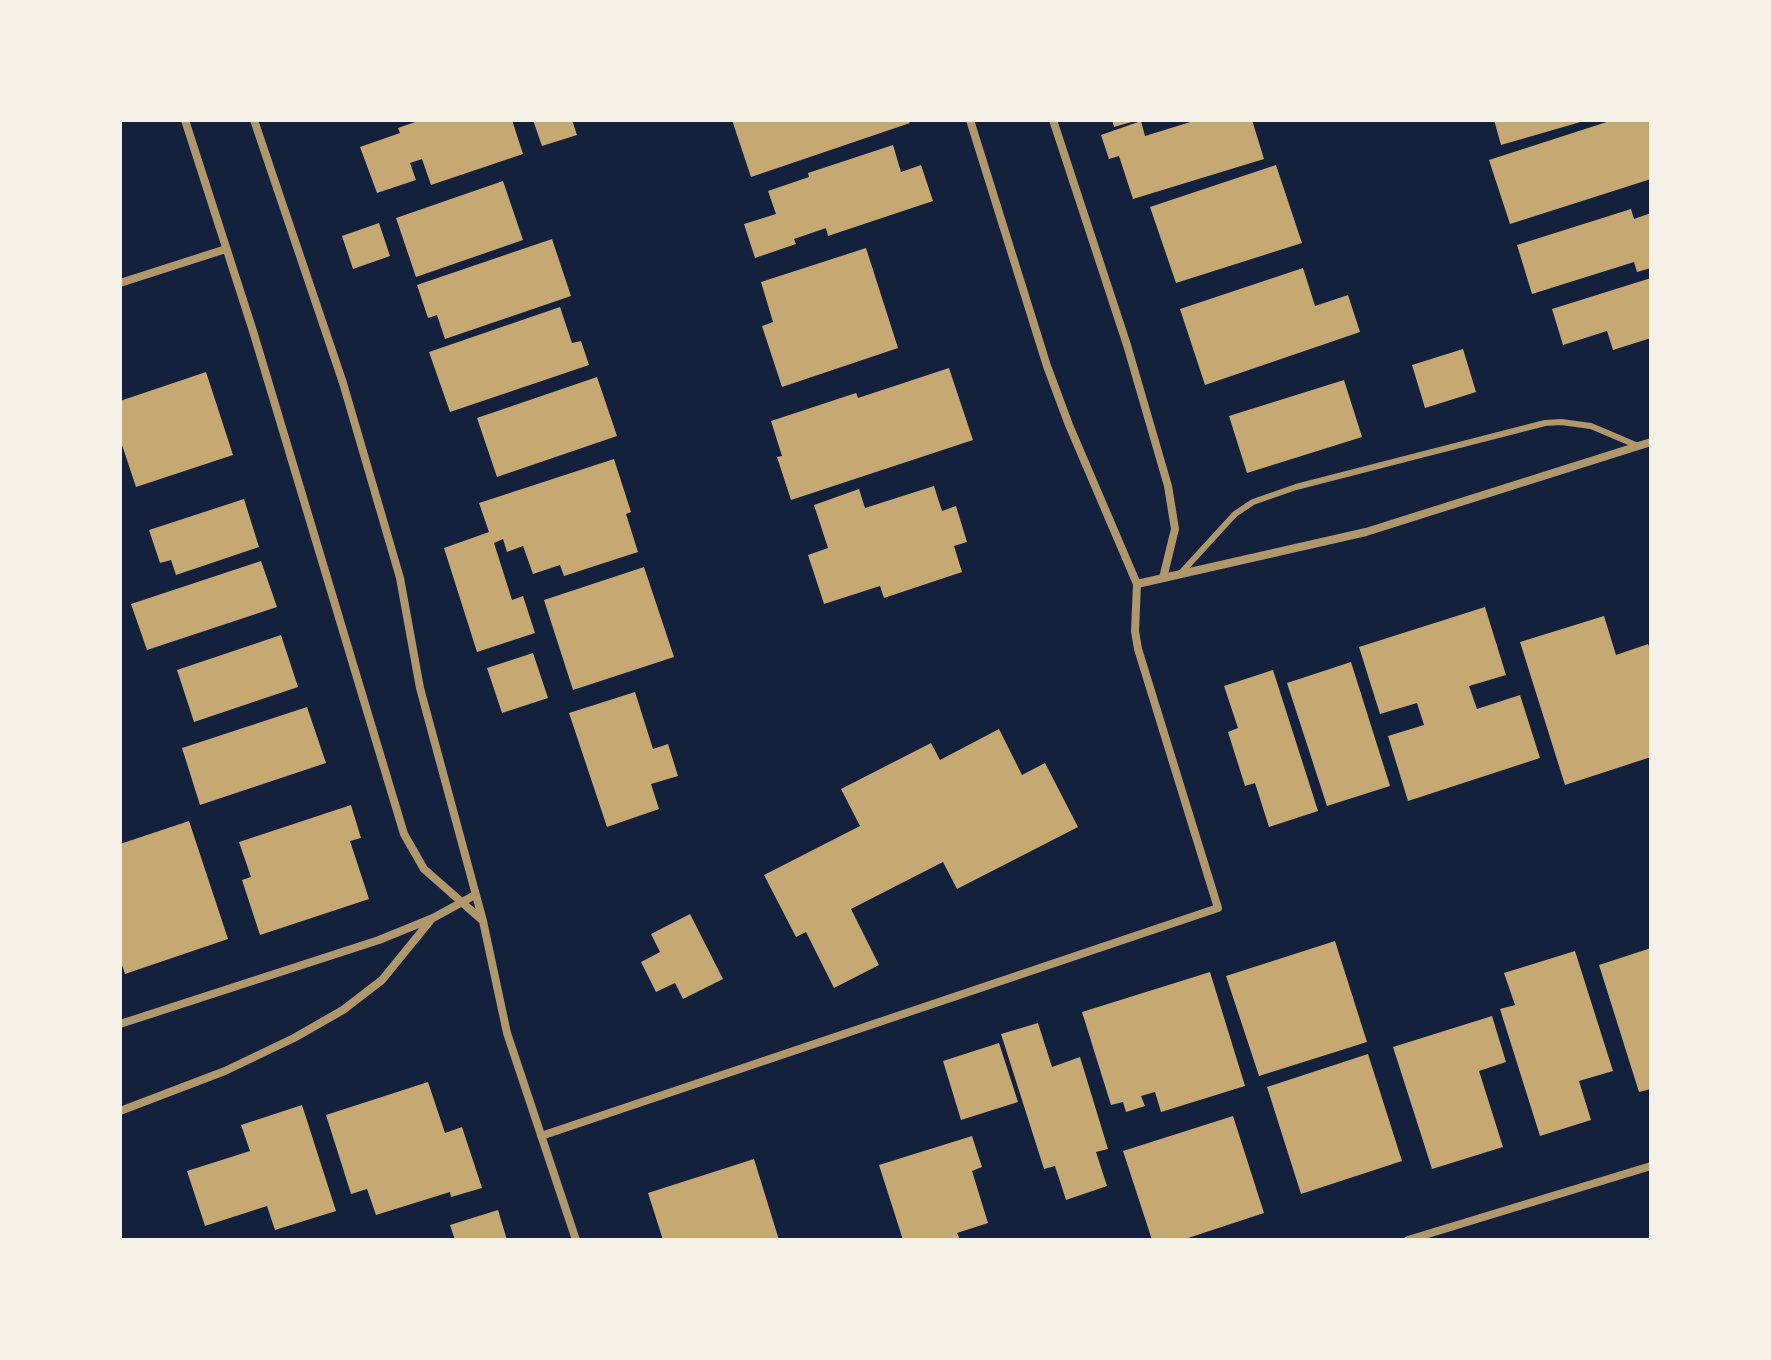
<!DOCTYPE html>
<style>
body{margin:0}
#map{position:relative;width:1771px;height:1360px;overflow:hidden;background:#14213d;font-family:"Nunito Sans",sans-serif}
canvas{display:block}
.frame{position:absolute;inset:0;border:122px solid #f6f1e7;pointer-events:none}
</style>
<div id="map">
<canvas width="1771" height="1360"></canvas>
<div class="frame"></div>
</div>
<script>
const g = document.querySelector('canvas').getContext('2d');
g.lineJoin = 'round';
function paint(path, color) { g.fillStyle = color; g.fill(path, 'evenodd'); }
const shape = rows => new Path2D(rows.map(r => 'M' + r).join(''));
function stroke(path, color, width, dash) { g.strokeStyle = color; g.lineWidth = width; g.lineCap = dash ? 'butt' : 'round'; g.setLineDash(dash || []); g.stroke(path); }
paint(shape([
 [421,120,512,120,523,154,431,185,422,159,410,163,416,180,377,193,360,147,400,133,398,128],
 [533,120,572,120,577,135,542,146],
 [732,120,908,120,910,123,751,177],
 [1112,120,1135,120,1135,121,1114,127],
 [1197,120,1252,120,1264,159,1133,199,1119,156,1109,159,1101,135,1141,121,1145,136],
 [1494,120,1584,120,1584,121,1501,145],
 [1613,120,1651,120,1651,179,1510,224,1489,160],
 [893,145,901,172,921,165,933,201,828,236,826,228,794,239,796,244,755,258,744,224,776,214,768,191,809,177,808,173],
 [1276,165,1302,243,1176,283,1150,207],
 [503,181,523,240,416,277,396,218],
 [1631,209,1634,219,1651,213,1651,268,1637,272,1634,262,1532,294,1517,245],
 [379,223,390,256,353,269,342,236],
 [552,239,571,296,445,339,437,315,428,318,417,285],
 [866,248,898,348,782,387,762,326,773,322,761,282],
 [1303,268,1315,306,1348,295,1360,332,1205,385,1180,309],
 [1651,278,1651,338,1613,350,1607,331,1563,345,1552,309],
 [560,307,572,343,581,341,589,365,450,412,429,352],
 [1463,349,1476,392,1425,408,1412,365],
 [949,368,973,440,791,500,777,457,782,456,771,421,856,393,858,398],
 [206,372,233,455,136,487,120,439,120,401],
 [597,377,617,436,497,477,477,418],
 [1344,380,1362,437,1247,473,1229,416],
 [614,459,631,512,626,514,638,552,564,576,560,565,533,574,523,546,507,552,503,539,494,543,512,600,523,596,535,633,477,652,444,548,489,532,479,503],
 [934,486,942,511,956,506,967,542,954,546,962,572,884,598,880,586,824,604,808,555,828,548,814,505,859,489,865,508],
 [244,499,259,547,176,575,171,560,160,563,149,530],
 [261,561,277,607,147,650,131,604],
 [644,567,674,657,573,690,544,600],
 [1485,607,1506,675,1469,686,1477,709,1520,695,1540,758,1408,801,1388,736,1424,725,1417,703,1380,714,1359,647],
 [1604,616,1616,655,1648,644,1651,652,1651,757,1565,785,1520,642],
 [281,635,298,687,194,722,177,670],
 [533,653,548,698,502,713,487,668],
 [1351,662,1390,786,1327,806,1287,683],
 [1273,670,1318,811,1269,827,1255,783,1245,786,1228,732,1238,728,1224,686],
 [635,692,653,749,668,744,678,776,651,784,659,809,607,827,569,713],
 [307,707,326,763,200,805,182,748],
 [999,729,1022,775,1045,763,1078,827,957,889,943,862,851,909,879,965,834,988,806,932,796,937,764,875,860,826,841,789,931,743,940,760],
 [351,805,361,838,350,841,369,899,260,935,242,880,251,877,239,842],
 [189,821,228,939,125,974,120,959,120,844],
 [690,914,723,979,683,999,675,983,656,992,641,962,660,952,651,934],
 [1335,941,1367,1042,1259,1076,1226,976],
 [1651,948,1651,1089,1639,1092,1599,965],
 [1575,951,1613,1071,1579,1081,1591,1120,1540,1136,1500,1009,1515,1005,1504,973],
 [1210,972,1245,1086,1161,1112,1155,1092,1141,1096,1145,1106,1126,1112,1123,1102,1111,1105,1082,1012],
 [1492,1016,1506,1062,1479,1071,1503,1147,1432,1169,1393,1047],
 [1038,1023,1052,1067,1080,1057,1108,1149,1096,1152,1107,1186,1066,1200,1055,1166,1044,1169,1001,1034],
 [999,1043,1018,1102,961,1120,943,1061],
 [1368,1054,1402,1161,1301,1194,1267,1087],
 [428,1082,445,1133,462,1127,482,1188,451,1197,450,1192,376,1215,367,1189,351,1194,326,1115],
 [302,1105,336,1211,275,1230,267,1206,205,1226,187,1171,250,1151,241,1125],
 [1233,1116,1264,1213,1182,1240,1152,1240,1123,1151],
 [972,1136,982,1167,972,1171,988,1223,957,1233,960,1240,903,1240,879,1165],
 [754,1159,779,1240,663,1240,648,1193],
 [498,1210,507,1240,455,1240,450,1225]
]), '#c6a872');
stroke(shape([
 [1180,574,1235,514,1253,502,1296,487,1545,423,1561,422,1591,426,1638,446]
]), '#b1986c', 6);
stroke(shape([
 [185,120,253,331,404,834,424,869,482,920],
 [254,120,343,383,400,578,420,688,483,921,507,1033,576,1240],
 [1053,120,1127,345,1168,486,1175,529,1163,578],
 [120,283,226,249],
 [1137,584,1366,532,1651,442],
 [120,1024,379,940,433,918,475,895],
 [120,1111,225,1071,294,1038,343,1010,382,980,430,921],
 [541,1136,1218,908,1138,649,1135,631,1137,584,1069,425,1047,366,970,120],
 [1408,1240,1651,1166]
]), '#b1986c', 8);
</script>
